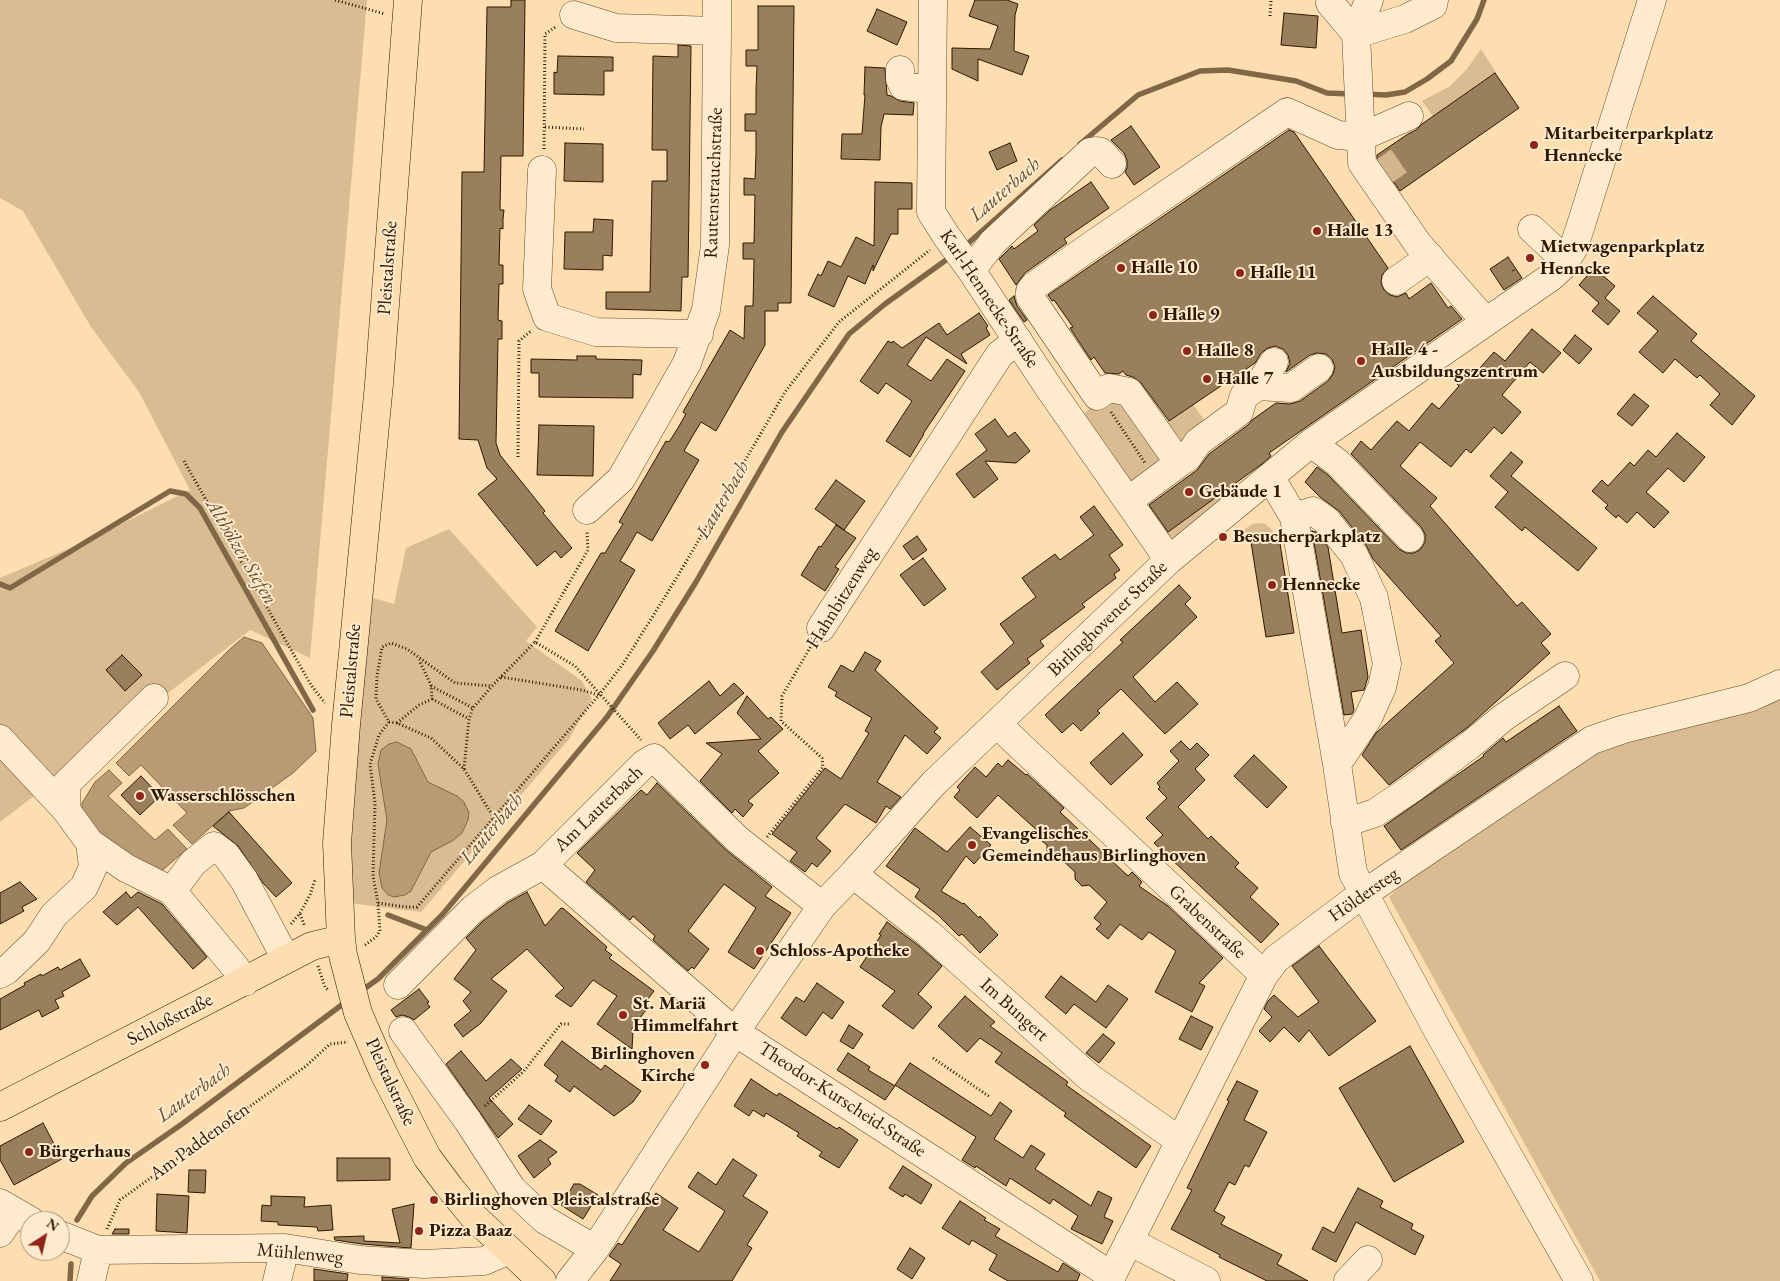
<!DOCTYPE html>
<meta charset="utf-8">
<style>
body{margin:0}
#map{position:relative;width:1780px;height:1281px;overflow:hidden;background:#fddeb0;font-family:"EB Garamond",serif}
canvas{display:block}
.north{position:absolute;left:20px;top:1211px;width:50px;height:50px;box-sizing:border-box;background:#feeacc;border:1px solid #ab967a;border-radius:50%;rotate:35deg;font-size:14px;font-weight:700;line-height:20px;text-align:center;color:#2e1800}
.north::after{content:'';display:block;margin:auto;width:18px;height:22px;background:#8f2418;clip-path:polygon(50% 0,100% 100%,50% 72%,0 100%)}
</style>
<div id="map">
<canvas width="1780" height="1281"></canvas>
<div class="north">N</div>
</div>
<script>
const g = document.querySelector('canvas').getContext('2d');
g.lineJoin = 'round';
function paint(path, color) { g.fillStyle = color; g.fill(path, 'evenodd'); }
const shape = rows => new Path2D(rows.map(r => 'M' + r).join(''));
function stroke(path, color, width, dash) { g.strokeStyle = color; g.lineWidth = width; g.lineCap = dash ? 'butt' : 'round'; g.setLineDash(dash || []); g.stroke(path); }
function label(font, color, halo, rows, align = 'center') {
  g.font = font + ' "EB Garamond",serif'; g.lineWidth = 4; g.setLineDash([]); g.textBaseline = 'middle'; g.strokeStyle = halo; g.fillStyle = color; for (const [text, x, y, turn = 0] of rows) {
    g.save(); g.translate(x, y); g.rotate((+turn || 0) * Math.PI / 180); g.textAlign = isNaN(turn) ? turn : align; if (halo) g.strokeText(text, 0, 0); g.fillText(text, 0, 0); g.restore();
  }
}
paint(shape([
 [0,0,367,0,310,658,250,630,0,822,0,578,87,541,190,490,139,392,91,327,23,211,0,198],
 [1481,49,1495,71,1495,73,1433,116,1422,101,1450,86,1467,69],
 [1110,395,1127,398,1164,466,1134,486,1084,413],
 [1193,404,1204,420,1201,431,1177,447,1161,426],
 [1234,484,1237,487,1174,538,1170,537,1166,533],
 [1259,523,1265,524,1270,528,1274,533,1275,538,1251,542,1243,530,1253,524],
 [449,529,537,627,526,641,582,681,592,699,569,739,421,912,349,903,351,772,373,598,394,604,406,548],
 [1780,699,1780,1281,1600,1281,1389,897,1413,873,1583,755,1629,738]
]), '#dabc92');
const water = shape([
 [244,637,262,643,313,718,316,751,293,773,244,808,229,811,192,844,173,825,187,813,141,765,129,776,116,763,230,649,244,637],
 [397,742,411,749,428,782,457,796,464,802,469,813,468,820,462,833,452,841,431,852,411,891,405,895,394,897,388,895,382,888,379,873,387,820,378,764,381,750,389,744,397,742],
 [109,770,122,783,108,796,155,840,168,829,187,849,158,874,123,853,83,821,82,803,95,782,109,770]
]);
paint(water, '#b79b74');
stroke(water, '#806746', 1);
stroke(shape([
 [1365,94,1386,95,1405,92,1427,79,1451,61,1477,19,1484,0],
 [1080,144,1138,95,1200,71,1228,70,1296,81,1327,93,1351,94],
 [964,247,1062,160],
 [0,584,10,588,170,491,186,494,200,508,313,710],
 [388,915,427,930],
 [361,991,378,979,442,915,607,717,653,651,696,582,782,432,849,334,885,304,953,255],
 [77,1220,92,1196,126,1163,182,1124,347,1001],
 [70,1281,71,1264]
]), '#806746', 5.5);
const building = shape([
 [511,0,525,0,523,156,501,156,500,210,504,210,503,219,503,229,500,228,499,265,503,265,503,284,499,284,498,320,502,321,502,339,498,339,496,443,500,455,545,511,543,513,572,548,561,558,555,551,537,566,478,494,497,479,487,468,478,440,459,439,462,172,484,172,487,7,511,7,511,0],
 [975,0,1007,0,1018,4,1015,15,1014,51,1029,56,1022,75,978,59,978,81,952,69,952,48,990,49,998,26,969,16,975,0],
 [758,6,794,6,791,303,778,303,778,311,765,311,765,345,716,431,701,422,692,437,684,451,699,460,652,541,637,532,629,546,620,561,635,570,588,651,555,631,601,553,605,553,614,538,623,524,619,522,666,441,669,442,678,428,686,414,683,412,730,330,744,339,745,306,753,306,754,259,743,259,743,243,754,243,755,195,744,195,744,178,755,179,756,154,756,131,745,131,745,114,756,114,756,90,757,66,746,66,746,50,758,50,758,6],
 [877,9,907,22,897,45,867,31,877,9],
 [1284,13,1318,16,1316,48,1281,45,1284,13],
 [678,45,691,46,688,277,682,277,681,311,606,309,606,292,650,292,652,181,667,181,667,150,652,150,653,56,678,57,678,45],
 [558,56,613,57,613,71,604,71,604,95,554,94,554,72,557,73,558,56],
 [865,67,885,68,887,95,891,96,900,101,914,103,913,115,884,114,881,127,880,160,841,159,842,134,862,134,865,95,864,95,865,67],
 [1495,73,1519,108,1400,191,1377,158,1377,155,1408,134,1416,130,1422,124,1495,73],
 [1131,126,1160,167,1134,185,1125,172,1127,168,1127,160,1124,153,1111,140,1131,126],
 [1289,130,1294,132,1388,268,1382,275,1381,283,1384,290,1390,295,1397,297,1406,293,1409,299,1431,283,1448,308,1451,306,1462,319,1269,453,1271,456,1262,464,1168,532,1149,505,1197,470,1209,454,1248,425,1252,420,1276,403,1290,404,1300,401,1328,381,1333,374,1335,367,1332,359,1326,354,1317,353,1310,355,1286,372,1290,363,1288,355,1283,349,1275,346,1268,348,1261,353,1255,363,1169,421,1141,383,1133,377,1126,375,1123,371,1119,374,1105,373,1094,357,1091,360,1070,328,1073,327,1054,300,1052,301,1048,295,1289,130],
 [565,143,603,144,603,182,564,181,565,143],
 [1010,143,1017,161,997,170,989,152,1010,143],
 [875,182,912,183,912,209,898,209,898,234,891,234,873,271,873,265,865,284,848,276,834,307,808,295,818,274,821,276,828,261,841,267,856,237,874,246,875,182],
 [1091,182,1109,208,1064,239,1067,243,1025,273,1016,285,999,259,1012,246,1014,249,1038,231,1034,225,1050,210,1091,182],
 [594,219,613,220,612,256,603,255,603,270,564,269,565,232,593,232,594,219],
 [1508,257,1522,278,1504,290,1490,269,1508,257],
 [1594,268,1615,286,1605,298,1620,311,1608,325,1592,311,1599,303,1579,285,1594,268],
 [1014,296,1017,306,1027,320,1024,322,1009,300,1014,296],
 [1653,296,1697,334,1691,341,1755,396,1732,425,1710,405,1720,394,1700,375,1697,378,1675,359,1663,373,1639,352,1658,331,1637,313,1653,296],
 [979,313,988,326,986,328,990,335,961,354,967,364,926,337,907,365,931,381,947,359,965,371,923,434,924,434,910,457,886,441,912,401,886,383,878,394,860,381,888,341,892,343,893,341,902,348,939,323,947,335,979,313],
 [1532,329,1561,353,1543,373,1530,362,1502,395,1521,412,1502,434,1494,427,1471,453,1466,449,1451,467,1420,442,1400,466,1437,498,1430,506,1517,606,1522,602,1551,634,1541,643,1550,653,1468,727,1389,785,1362,755,1376,733,1454,663,1435,641,1441,636,1373,559,1366,545,1339,511,1320,497,1305,482,1317,467,1328,475,1399,549,1406,553,1414,553,1420,550,1425,542,1425,534,1421,527,1351,454,1361,441,1371,450,1396,422,1397,421,1409,431,1432,403,1439,409,1459,386,1457,384,1466,374,1471,378,1494,352,1505,361,1532,329],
 [1575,335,1592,349,1579,364,1563,350,1575,335],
 [577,356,596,356,596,359,642,360,641,375,633,374,633,398,539,397,539,373,531,373,531,359,577,360,577,356],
 [1634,394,1649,406,1632,426,1617,414,1634,394],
 [995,419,1008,437,1015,432,1030,451,1016,463,985,461,998,479,974,498,956,474,987,450,975,434,995,419],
 [539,425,594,426,593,476,537,475,539,425],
 [1677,433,1705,457,1684,482,1668,468,1646,492,1669,512,1654,528,1637,512,1627,523,1618,515,1616,518,1605,508,1608,505,1592,491,1602,480,1608,486,1630,462,1634,466,1648,450,1656,457,1677,433],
 [1511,452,1523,462,1511,476,1597,548,1578,571,1525,527,1522,531,1495,507,1508,492,1490,476,1511,452],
 [836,480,865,501,844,530,815,509,836,480],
 [1094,506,1123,545,1109,555,1120,570,1114,574,1116,578,1082,604,1085,607,1040,641,1044,646,1027,659,1030,663,997,690,981,672,1014,643,1000,624,1036,597,1022,578,1055,554,1060,560,1094,535,1080,517,1094,506],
 [836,525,856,538,835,567,839,569,825,591,801,575,819,546,821,547,836,525],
 [1312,531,1316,532,1328,547,1342,633,1361,630,1368,677,1364,690,1351,692,1354,710,1352,714,1344,715,1312,531],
 [917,536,927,550,913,560,903,546,917,536],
 [1279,537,1294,633,1266,637,1251,542,1279,537],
 [923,558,946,589,924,606,900,575,923,558],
 [1179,585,1191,598,1185,604,1197,617,1133,677,1155,702,1177,682,1198,704,1165,734,1121,689,1097,711,1100,713,1081,731,1073,723,1062,733,1045,715,1123,642,1120,640,1179,585],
 [865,652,881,661,875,670,938,728,934,732,941,738,927,754,905,735,877,782,901,797,890,809,886,806,876,823,845,804,816,838,831,851,817,867,812,863,805,872,790,861,797,852,772,834,825,768,841,779,869,733,865,731,872,718,835,696,837,692,828,687,841,665,853,672,865,652],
 [122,655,142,675,125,691,106,670,122,655],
 [709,681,720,696,734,683,744,693,695,734,688,725,670,739,658,723,709,681],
 [747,696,768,719,771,717,783,729,758,751,779,773,748,801,753,805,743,817,735,809,732,813,700,781,722,754,706,743,761,739,737,713,747,696],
 [1559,706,1577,731,1401,850,1384,826,1484,756,1483,755,1503,738,1506,742,1559,706],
 [1123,733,1143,755,1111,785,1090,763,1123,733],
 [1181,741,1190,750,1197,743,1209,755,1195,769,1205,780,1178,807,1208,839,1211,836,1239,863,1235,867,1258,888,1250,897,1279,924,1261,943,1154,843,1163,835,1146,818,1167,798,1158,789,1160,787,1157,783,1179,761,1170,751,1181,741],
 [1254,755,1287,787,1267,808,1234,776,1254,755],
 [1008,760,1026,775,1027,774,1064,808,1060,812,1128,876,1132,872,1142,882,1139,886,1168,906,1223,958,1199,983,1205,986,1192,1012,1155,992,1176,951,1149,932,1142,940,1120,924,1108,939,1096,929,1101,924,1094,918,1107,902,1089,885,1082,886,1075,879,1075,872,1056,854,1047,855,1047,845,1037,837,1040,833,998,795,977,818,954,797,960,790,957,787,975,767,986,777,998,763,1002,767,1008,760],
 [141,776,160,796,140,815,121,795,141,776],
 [657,783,726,850,772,887,765,896,791,913,754,969,728,952,756,908,724,884,688,931,709,949,694,969,692,967,688,971,653,940,655,936,633,916,630,920,586,882,595,870,577,853,641,790,647,795,657,783],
 [229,812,292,883,276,897,263,883,238,846,213,826,229,812],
 [970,827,991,845,974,864,966,856,941,891,963,904,964,903,979,918,980,916,998,935,980,953,962,934,959,936,938,915,915,897,920,889,886,866,915,828,947,852,970,827],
 [20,882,37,899,22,907,24,911,0,924,0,893,20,882],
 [126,892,131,898,138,892,162,904,207,957,193,969,138,907,117,925,103,912,126,892],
 [527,892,545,926,561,908,564,909,607,947,605,950,612,955,609,958,654,991,645,1003,649,1006,631,1030,633,1031,632,1049,597,1024,617,996,593,980,571,1007,555,996,564,988,527,949,491,979,507,991,481,1023,463,1037,454,1025,471,1011,463,1001,471,992,454,979,476,950,466,938,483,921,507,903,527,892],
 [887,922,919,946,942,966,918,994,932,1007,913,1029,882,1006,895,991,860,967,881,935,879,934,887,922],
 [1319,946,1376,1021,1329,1056,1309,1030,1299,1042,1284,1027,1270,1042,1259,1031,1272,1017,1264,1009,1268,1001,1274,995,1298,1017,1319,1002,1292,966,1319,946],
 [80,959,90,976,62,992,64,996,55,1000,59,1008,42,1017,39,1010,0,1030,0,999,25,985,24,983,41,974,42,976,58,967,60,970,80,959],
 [1061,976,1096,1002,1108,985,1128,999,1106,1028,1074,1004,1066,1014,1045,997,1061,976],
 [817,983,844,1002,832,1019,823,1012,806,1036,781,1018,796,997,804,1002,817,983],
 [419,989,429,1002,427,1003,430,1007,414,1020,409,1017,402,1015,396,1017,391,1010,419,989],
 [965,996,995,1022,990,1026,1068,1082,1066,1085,1151,1146,1136,1168,1064,1116,1066,1113,995,1062,1002,1053,980,1038,967,1052,938,1026,965,996],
 [1191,1016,1213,1027,1201,1050,1179,1039,1191,1016],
 [849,1025,863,1034,853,1049,840,1041,849,1025],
 [1103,1034,1115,1043,1099,1063,1086,1053,1103,1034],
 [562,1041,601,1070,605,1065,641,1091,633,1102,614,1116,574,1086,570,1092,555,1081,558,1076,544,1065,562,1041],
 [1410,1046,1464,1142,1394,1182,1339,1088,1410,1046],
 [461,1051,486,1081,511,1059,522,1069,489,1098,513,1124,498,1138,446,1064,461,1051],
 [848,1053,870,1067,868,1070,895,1086,885,1100,837,1070,848,1053],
 [910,1063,991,1116,1000,1102,1012,1111,994,1139,1023,1158,1031,1145,1045,1154,1035,1169,1091,1206,1098,1191,1112,1198,1104,1217,1113,1221,1102,1244,1071,1229,1078,1216,1053,1199,1050,1204,1010,1178,1006,1186,976,1166,975,1168,962,1160,976,1137,895,1085,910,1063],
 [751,1079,777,1096,779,1093,837,1129,839,1127,858,1140,839,1168,819,1156,822,1152,797,1136,799,1133,766,1113,764,1117,753,1110,749,1116,734,1106,751,1079],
 [1237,1081,1258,1091,1244,1120,1267,1132,1249,1167,1245,1165,1235,1185,1229,1182,1214,1211,1225,1217,1221,1224,1282,1255,1277,1264,1308,1281,1267,1281,1219,1257,1220,1255,1171,1229,1192,1190,1187,1188,1229,1101,1227,1100,1237,1081],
 [529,1105,552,1121,541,1135,518,1119,529,1105],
 [43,1123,62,1159,14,1185,0,1160,0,1146,43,1123],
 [540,1140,557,1152,548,1159,551,1164,534,1178,518,1156,540,1140],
 [337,1158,390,1158,390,1180,337,1181,337,1158],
 [733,1159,757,1175,743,1196,768,1212,747,1245,752,1248,732,1281,610,1281,621,1264,609,1256,618,1243,622,1245,656,1193,678,1208,663,1230,699,1252,725,1211,688,1187,698,1172,716,1185,733,1159],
 [903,1166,932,1185,921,1204,905,1194,903,1197,889,1188,903,1166],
 [189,1170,206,1170,205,1193,188,1192,189,1170],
 [574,1184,580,1184,598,1195,583,1219,561,1205,574,1184],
 [1358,1188,1383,1201,1380,1207,1413,1224,1411,1229,1424,1236,1415,1255,1356,1222,1336,1262,1312,1249,1323,1227,1334,1233,1358,1188],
 [157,1194,189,1196,187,1233,156,1231,157,1194],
 [271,1196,305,1197,304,1207,331,1205,333,1230,318,1231,317,1227,278,1225,278,1222,261,1221,262,1205,271,1206,271,1196],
 [960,1201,986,1218,984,1220,1000,1229,995,1236,1058,1272,1063,1263,1080,1274,1077,1281,1008,1281,989,1270,997,1255,972,1240,969,1245,942,1228,960,1201],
 [414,1204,411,1248,362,1244,335,1240,334,1237,364,1236,364,1241,400,1243,392,1209,414,1204],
 [115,1229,129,1229,129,1234,112,1234,115,1229],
 [910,1248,925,1258,912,1279,897,1269,910,1248],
 [314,1269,348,1274,347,1281,314,1281,314,1269],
 [382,1277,409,1279,408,1281,382,1281,382,1277]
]);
paint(building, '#9a7f5c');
stroke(building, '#2e1800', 1);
stroke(shape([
 [1380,174,1399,161]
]), '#d4b68d', 28, [28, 14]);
const minor = shape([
 [933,0,931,212,947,237,971,270,1049,388,1169,560],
 [1331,0,1330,3,1356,34],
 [1369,0,1356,34,1362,163,1418,244,1486,322],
 [574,15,616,28,717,31,715,245,706,310,687,363,621,479,587,510],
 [717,31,717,0],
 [1356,34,1405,19,1433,5,1434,0],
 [900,70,900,79,903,86,932,90],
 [542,170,537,289,547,317,596,332,699,334],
 [1532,229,1567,262],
 [971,270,993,242,1090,152,1096,151,1101,152,1112,164],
 [1396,281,1430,257],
 [1274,362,1258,386,1244,396,1239,412,1198,442,1188,457,1179,463,1129,392,1109,388,1097,396,1030,297,1030,291,1034,286,1095,243,1287,112,1338,135,1361,137,1409,116],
 [1258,386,1291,388,1319,368],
 [1311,443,1338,463,1410,538],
 [1270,477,1294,517,1337,764,1353,873,1438,1031,1579,1281],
 [1128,501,1179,463],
 [1294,517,1313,511,1327,521,1354,555,1374,598,1387,664,1382,687,1368,718,1337,764],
 [821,628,1000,354,1018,340],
 [998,725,1264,975],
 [0,739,66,810,90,843,126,868,172,891],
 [66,810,66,784,154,698],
 [1345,823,1375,813,1414,787,1470,745,1504,717,1565,676],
 [543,865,735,1032,1112,1276],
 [853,874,929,934,1089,1077,1180,1141],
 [0,974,7,970,37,941,54,915,84,887,93,867,90,843],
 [245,982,235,967,172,891,193,863,214,846,226,855,244,880,286,959],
 [398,985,473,909,498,890,543,865,644,764,654,758,737,839,822,906],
 [403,1031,468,1121,512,1189,545,1220,595,1249],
 [0,1203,31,1221],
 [0,1233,14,1212],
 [60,1235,98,1250,285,1248,360,1260,424,1264,484,1261,509,1250],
 [1129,1241,1206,1281],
 [91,1281,98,1250],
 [277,1281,285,1248],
 [570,1281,595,1249,735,1032,822,906,853,874,934,783,1169,560,1311,443,1486,322,1551,277,1562,267,1573,249,1580,228,1652,0],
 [1109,1281,1264,975,1276,959,1353,901,1592,740,1624,729,1749,698,1780,684],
 [1348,1281,1368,1260]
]);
const major = shape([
 [408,0,379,384,346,725,337,843,341,939,343,955,358,1013,384,1073,427,1157,450,1188,474,1217,542,1281],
 [0,1107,312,946,341,939]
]);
stroke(minor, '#624a2c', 29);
stroke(major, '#2e1800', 29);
stroke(shape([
 [335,0,385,14],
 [1270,16,1271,0],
 [545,127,584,129],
 [544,149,545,34,557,26],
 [1513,270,1514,272],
 [1111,412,1145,463],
 [518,457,519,341,532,330],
 [184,461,311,685,325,703],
 [535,642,588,550,587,532],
 [501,677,582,690,598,695],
 [431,686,473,708],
 [432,699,469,719],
 [389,722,397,723,431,738,464,769,494,818],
 [397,723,419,705,432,699,431,685,419,660],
 [464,769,469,719,473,708,492,686],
 [767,837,823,767,822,758,781,721,782,696,811,646],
 [378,903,373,876,375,803,370,764,379,735,389,722,376,699,377,676,382,647,391,643,407,649,455,683,492,686,535,642,575,666,641,740],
 [300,914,305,927],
 [291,924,300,913,310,895,315,880],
 [365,945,376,937,380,931,378,903,405,907,417,907,599,695,623,664,676,579,785,392,839,322,930,250],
 [318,966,325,987,328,990],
 [933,1058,990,1097],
 [485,1106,524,1071,561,1024,571,1024],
 [107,1229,120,1200,306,1066,330,1044,348,1042]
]), '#2e1800', 3, [1, 2.5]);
stroke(minor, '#feeacc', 28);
stroke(major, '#fddeb0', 28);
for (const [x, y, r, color] of [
 [1534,145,5,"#8f2418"],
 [1317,231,5,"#8f2418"],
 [1530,258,5,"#8f2418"],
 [1121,268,5,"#8f2418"],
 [1240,273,5,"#8f2418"],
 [1153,315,5,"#8f2418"],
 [1187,351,5,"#8f2418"],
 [1361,361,5,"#8f2418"],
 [1207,379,5,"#8f2418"],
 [1189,492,5,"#8f2418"],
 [1223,537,5,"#8f2418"],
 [1272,585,5,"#8f2418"],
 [140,796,5,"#8f2418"],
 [972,845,5,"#8f2418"],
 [760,951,5,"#8f2418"],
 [623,1015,5,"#8f2418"],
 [705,1065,5,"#8f2418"],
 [29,1152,5,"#8f2418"],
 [434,1200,5,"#8f2418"],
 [419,1231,5,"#8f2418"]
]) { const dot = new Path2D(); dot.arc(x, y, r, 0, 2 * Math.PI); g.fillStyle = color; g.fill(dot); stroke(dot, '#feeacc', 2); }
label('bold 19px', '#2e1800', '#feeacc', [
 ["Mitarbeiterparkplatz",1544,134],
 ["Hennecke",1544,156],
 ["Halle 13",1327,231],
 ["Mietwagenparkplatz",1540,247],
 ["Henncke",1540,269],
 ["Halle 10",1131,268],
 ["Halle 11",1250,273],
 ["Halle 9",1163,315],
 ["Halle 4 -",1371,350],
 ["Ausbildungszentrum",1371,372],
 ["Halle 8",1197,351],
 ["Halle 7",1217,379],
 ["Gebäude 1",1199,492],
 ["Besucherparkplatz",1233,537],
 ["Hennecke",1282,585],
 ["Wasserschlösschen",150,796],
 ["Evangelisches",982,834],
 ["Gemeindehaus Birlinghoven",982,856],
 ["Schloss-Apotheke",770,951],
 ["St. Mariä",633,1004],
 ["Himmelfahrt",633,1026],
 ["Birlinghoven",695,1054,"right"],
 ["Kirche",695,1076,"right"],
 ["Bürgerhaus",39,1152],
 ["Birlinghoven Pleistalstraße",444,1200],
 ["Pizza Baaz",429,1231]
], 'left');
label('19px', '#2e1800', '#feeacc', [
 ["Rautenstrauchstraße",714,183,-88],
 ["Pleistalstraße",388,268,-86],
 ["Karl-Hennecke-Straße",989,299,56],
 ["Hahnbitzenweg",842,598,-58],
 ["Birlinghovener Straße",1108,619,-44],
 ["Pleistalstraße",351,671,-85],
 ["Am Lauterbach",599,809,-44],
 ["Höldersteg",1364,895,-35],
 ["Grabenstraße",1207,922,43],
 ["Im Bungert",1014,1010,42],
 ["Schloßstraße",170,1020,-27],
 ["Pleistalstraße",390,1082,65],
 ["Theodor-Kurscheid-Straße",842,1100,33],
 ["Am Paddenofen",200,1142,-36],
 ["Mühlenweg",300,1254,5]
]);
label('italic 20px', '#654c2e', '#feeacc', [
 ["Lauterbach",1005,190,-41],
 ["Lauterbach",723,500,-60],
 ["Althölzer Siefen",241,552,59],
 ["Lauterbach",492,829,-50],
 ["Lauterbach",194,1093,-36]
]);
</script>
